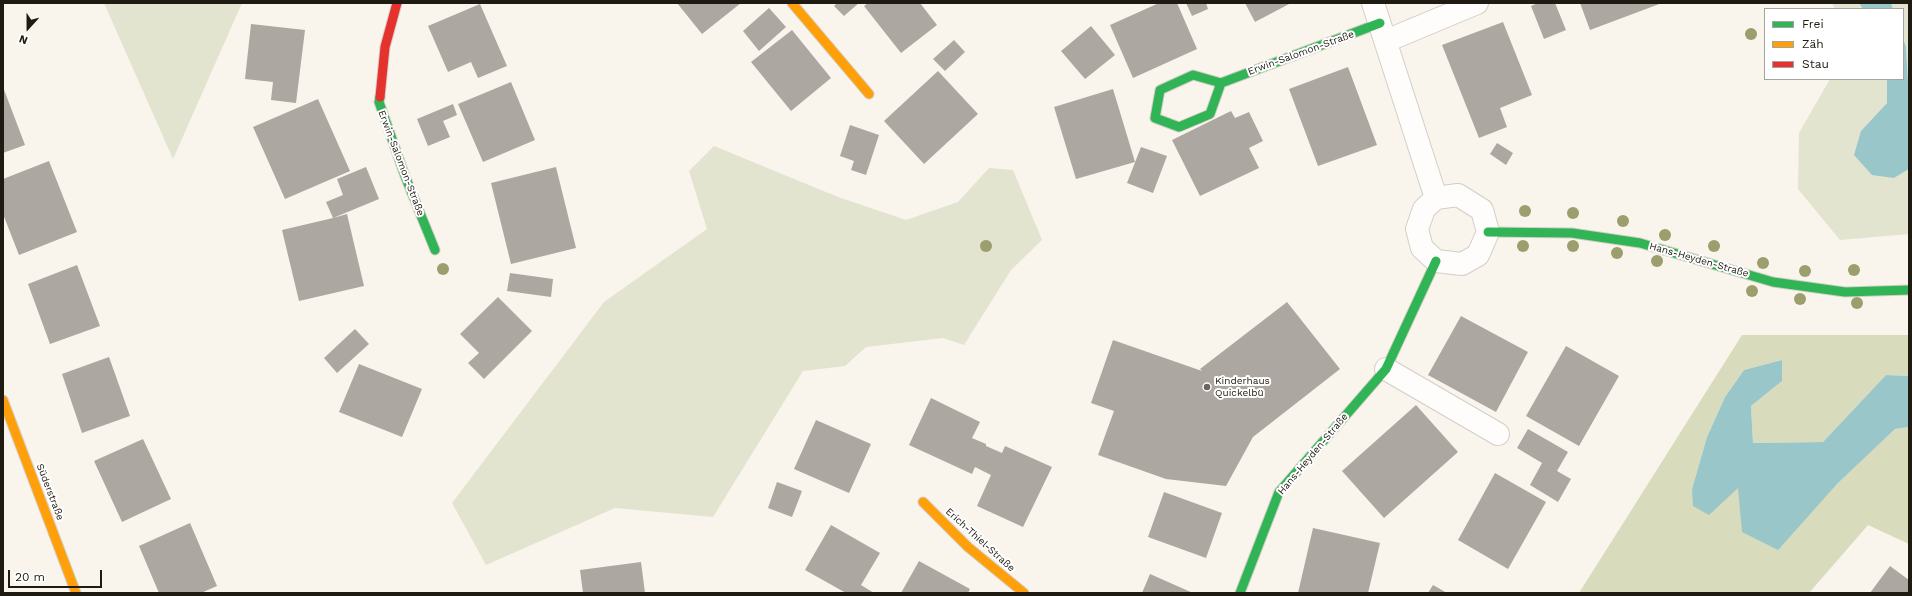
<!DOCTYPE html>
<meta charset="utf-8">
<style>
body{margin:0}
#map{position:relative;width:1912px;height:596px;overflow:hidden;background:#f9f4ec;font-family:"Work Sans",sans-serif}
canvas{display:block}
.frame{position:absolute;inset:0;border:4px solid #1f1a12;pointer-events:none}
.legend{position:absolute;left:1764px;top:8px;width:140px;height:72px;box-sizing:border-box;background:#fff;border:1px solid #a5a3a0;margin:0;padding:5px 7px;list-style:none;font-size:12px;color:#1f1a12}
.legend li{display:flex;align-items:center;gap:8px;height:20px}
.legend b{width:20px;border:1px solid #a5a3a0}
.north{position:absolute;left:8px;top:8px;width:40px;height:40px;-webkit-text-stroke:3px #fff;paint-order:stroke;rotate:201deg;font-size:11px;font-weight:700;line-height:16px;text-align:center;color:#1f1a12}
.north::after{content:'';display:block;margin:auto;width:14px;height:18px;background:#1f1a12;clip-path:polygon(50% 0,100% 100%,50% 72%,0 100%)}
.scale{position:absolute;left:8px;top:570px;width:94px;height:18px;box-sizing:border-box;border:2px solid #1f1a12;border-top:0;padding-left:5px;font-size:12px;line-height:14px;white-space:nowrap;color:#1f1a12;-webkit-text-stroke:3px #fff;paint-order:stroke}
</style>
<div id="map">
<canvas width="1912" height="596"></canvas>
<div class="frame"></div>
<ul class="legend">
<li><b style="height:5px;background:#30b455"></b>Frei</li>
<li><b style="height:5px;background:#ff9f0a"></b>Zäh</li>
<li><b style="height:5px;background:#e5322d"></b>Stau</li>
</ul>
<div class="north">N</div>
<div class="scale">20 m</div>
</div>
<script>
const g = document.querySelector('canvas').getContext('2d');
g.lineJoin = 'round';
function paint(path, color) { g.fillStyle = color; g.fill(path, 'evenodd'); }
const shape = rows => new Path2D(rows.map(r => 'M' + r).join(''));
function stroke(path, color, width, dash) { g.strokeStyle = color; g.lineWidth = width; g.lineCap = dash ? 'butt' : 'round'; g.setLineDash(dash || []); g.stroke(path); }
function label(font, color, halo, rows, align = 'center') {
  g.font = font + ' "Work Sans",sans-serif'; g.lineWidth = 4; g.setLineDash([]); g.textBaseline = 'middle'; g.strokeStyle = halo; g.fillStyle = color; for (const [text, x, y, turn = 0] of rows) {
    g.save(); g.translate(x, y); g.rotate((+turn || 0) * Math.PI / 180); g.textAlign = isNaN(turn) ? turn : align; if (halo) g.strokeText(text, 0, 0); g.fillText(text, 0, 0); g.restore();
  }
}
paint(shape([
 [104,3,242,3,173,159],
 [1832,3,1859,3,1863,9,1835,9],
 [1891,3,1909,3,1909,99,1906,47,1903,38,1903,9,1893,9],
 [1830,79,1887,79,1887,103,1861,131,1894,178,1909,169,1909,234,1840,240,1798,189,1799,133],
 [714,146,838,197,906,220,958,202,989,168,1013,170,1042,240,1011,270,964,345,943,338,866,347,845,366,803,371,713,517,615,508,486,565,452,503,604,302,707,229,689,171]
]), '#e2e4cf');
paint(shape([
 [1742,335,1909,335,1909,376,1886,375,1823,442,1753,443,1751,406,1782,381,1782,360,1744,370,1725,397,1707,437,1692,489,1836,485,1895,429,1909,427,1909,544,1868,525,1809,593,1579,593]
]), '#d8dbbc');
paint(shape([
 [1859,3,1891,3,1893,9,1863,9],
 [1903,38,1906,47,1909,99,1909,169,1894,178,1872,175,1854,155,1861,131,1887,103,1887,79,1903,79],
 [1782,360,1782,381,1751,406,1753,443,1823,442,1886,375,1909,376,1909,427,1895,429,1836,485,1778,550,1742,532,1738,488,1709,515,1693,506,1692,489,1707,437,1725,397,1744,370]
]), '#99c6c8');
paint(shape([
 [677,3,741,3,702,34],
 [837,3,859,3,844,16,834,6],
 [868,3,920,3,937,25,901,53,864,6],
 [1159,3,1177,3,1197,49,1133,78,1110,25],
 [1186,3,1206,3,1208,9,1192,16],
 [1245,3,1291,3,1255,22],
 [1538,3,1555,3,1566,30,1544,39,1531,6],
 [1580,3,1662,3,1590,30],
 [480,4,507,66,478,78,471,62,448,72,428,26],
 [769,8,786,27,759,51,743,31],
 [1503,22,1532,95,1500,108,1507,127,1479,138,1442,45],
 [251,24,305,30,296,103,271,100,273,82,245,79],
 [1091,26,1115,55,1085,79,1061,51],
 [792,30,831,78,791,111,751,62],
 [954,40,965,52,945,71,933,59],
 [1348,67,1377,145,1318,166,1289,89],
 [938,71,978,114,924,164,884,121],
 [511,82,535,140,483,162,458,104],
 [3,87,25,145,3,153],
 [1113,89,1135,162,1076,179,1054,107],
 [318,99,350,171,285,199,253,127],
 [453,104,457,115,443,121,450,137,428,146,417,119],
 [1231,111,1235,118,1249,112,1263,141,1249,148,1259,168,1200,196,1172,140],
 [850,125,879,135,866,175,851,170,854,161,840,156],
 [1497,143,1513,153,1506,165,1490,154],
 [1141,147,1167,156,1153,193,1127,183],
 [49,161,77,232,19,255,3,214,3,179],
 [366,167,379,199,333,218,347,214,364,286,299,301,282,230,333,218,326,202,343,195,337,179],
 [556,167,576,248,511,264,491,183],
 [77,265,100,326,50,344,28,284],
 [510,273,553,279,551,297,507,291],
 [498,297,532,331,484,379,468,363,479,353,460,334],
 [1287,302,1340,369,1253,437,1226,486,1166,479,1098,455,1114,411,1091,403,1113,340,1202,371,1200,369],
 [1461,316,1528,352,1496,412,1428,375],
 [355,329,369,344,337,373,324,358],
 [1566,346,1619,376,1579,446,1526,416],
 [109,357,130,416,82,433,62,374],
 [359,364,422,389,402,437,339,412],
 [931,398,980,422,972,438,986,444,986,446,1002,453,1005,446,1052,467,1023,527,977,506,991,475,975,467,972,474,909,445],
 [1416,405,1458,452,1384,518,1342,471],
 [816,420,871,444,849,493,794,469],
 [1528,429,1568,452,1557,471,1571,479,1558,502,1530,485,1542,463,1517,448],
 [143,439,171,499,122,522,94,461],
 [1495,473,1546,502,1508,569,1458,540],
 [777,482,802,491,792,517,768,508],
 [1164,492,1222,513,1206,558,1148,537],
 [190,523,217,586,201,593,159,593,139,546],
 [831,525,880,553,861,585,874,593,846,593,805,570],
 [1313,528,1380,543,1368,593,1298,593],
 [919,561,970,589,968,593,901,593],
 [641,562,645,593,583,593,580,570],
 [1890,566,1909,580,1909,593,1870,593],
 [1150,574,1193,593,1142,593],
 [1433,585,1447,593,1428,593]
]), '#ada7a1');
const street = shape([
 [1373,3,1436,198],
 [1386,41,1477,3],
 [1458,195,1482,210,1488,232,1478,255,1462,264,1436,261,1422,248,1417,229,1424,209,1436,198,1458,195],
 [1386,369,1498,434]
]);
const fast = shape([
 [1221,83,1210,114,1179,127,1155,118,1160,90,1193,75,1221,83,1380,23],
 [380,97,379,102,405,176,435,250],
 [1488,232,1572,233,1640,243,1773,282,1845,292,1909,290],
 [1240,593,1279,492,1386,369,1436,261]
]);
const slow = shape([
 [792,3,869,94],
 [3,400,76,593],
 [923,502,968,547,1024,593]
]);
const jam = shape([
 [380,97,385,47,397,3]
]);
stroke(street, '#d3cec6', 24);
stroke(fast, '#d3cec6', 11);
stroke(slow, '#d3cec6', 11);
stroke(jam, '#d3cec6', 11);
stroke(street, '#fefdfc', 22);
stroke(fast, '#30b455', 9);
stroke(slow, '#ff9f0a', 9);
stroke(jam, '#e5322d', 9);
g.fillStyle = '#9c9e6d';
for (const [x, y] of [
 [1751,34],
 [1525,211],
 [1573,213],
 [1623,221],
 [1665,235],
 [986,246],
 [1523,246],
 [1573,246],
 [1714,246],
 [1617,253],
 [1657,261],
 [1763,263],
 [443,269],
 [1854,270],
 [1805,271],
 [1752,291],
 [1800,299],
 [1857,303]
]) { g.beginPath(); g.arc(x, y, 6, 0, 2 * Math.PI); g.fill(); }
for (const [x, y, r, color] of [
 [1207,387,4,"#6b665e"]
]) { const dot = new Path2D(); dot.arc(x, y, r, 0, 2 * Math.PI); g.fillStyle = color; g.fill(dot); stroke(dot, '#fff', 1.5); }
label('10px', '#1f1a12', '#fff', [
 ["Erwin-Salomon-Straße",1301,53,-20],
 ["Erwin-Salomon-Straße",401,163,69],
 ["Hans-Heyden-Straße",1699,260,16],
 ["Hans-Heyden-Straße",1313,454,-50],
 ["Süderstraße",50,492,69],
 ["Erich-Thiel-Straße",980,540,42]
]);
label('10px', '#1f1a12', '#fff', [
 ["Kinderhaus",1215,381],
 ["Quickelbü",1215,393]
], 'left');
</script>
